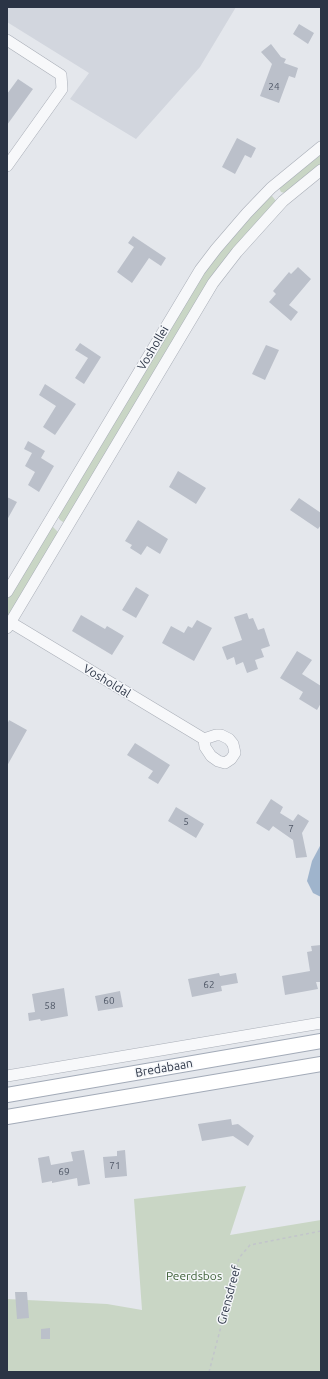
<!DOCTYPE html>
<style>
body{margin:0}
#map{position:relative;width:328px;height:1379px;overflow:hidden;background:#e4e7ec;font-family:Ubuntu,sans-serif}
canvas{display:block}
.frame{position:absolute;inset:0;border:8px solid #2b3445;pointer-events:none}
</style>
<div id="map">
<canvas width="328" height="1379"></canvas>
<div class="frame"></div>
</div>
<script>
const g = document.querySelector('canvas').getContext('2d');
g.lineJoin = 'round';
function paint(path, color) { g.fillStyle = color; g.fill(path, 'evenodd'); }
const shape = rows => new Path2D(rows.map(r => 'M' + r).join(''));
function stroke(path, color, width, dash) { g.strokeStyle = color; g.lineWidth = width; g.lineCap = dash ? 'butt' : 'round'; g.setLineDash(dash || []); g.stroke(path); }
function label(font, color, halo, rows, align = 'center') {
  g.font = font + ' Ubuntu,sans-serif'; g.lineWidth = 3; g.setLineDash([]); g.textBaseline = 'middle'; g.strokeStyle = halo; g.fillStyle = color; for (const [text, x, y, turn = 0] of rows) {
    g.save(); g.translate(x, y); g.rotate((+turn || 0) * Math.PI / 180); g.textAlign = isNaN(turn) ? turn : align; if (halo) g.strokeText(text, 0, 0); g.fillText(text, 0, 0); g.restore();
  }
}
paint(shape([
 [7,7,236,7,200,67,136,139,70,99,89,73,7,22]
]), '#d2d6de');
paint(shape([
 [321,152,321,165,285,193,281,192,279,188],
 [272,196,276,201,232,251,67,520,63,522,60,520,58,517,196,284,225,244,268,197],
 [53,527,58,532,58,535,7,620,7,599,50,528],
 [246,1186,230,1235,321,1220,321,1372,7,1372,7,1299,107,1304,142,1310,134,1199]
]), '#c9d6c5');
paint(shape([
 [321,844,321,897,313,893,307,881,312,861]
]), '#9fb4cc');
paint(shape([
 [299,24,314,33,308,44,293,34],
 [271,44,281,57,286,59,284,63,298,68,295,78,289,76,279,103,260,96,272,64,261,52],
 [18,79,33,89,7,125,7,94],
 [237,138,256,148,251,158,245,155,235,174,222,167],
 [133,236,166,258,161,266,149,258,132,283,117,272,134,247,128,243],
 [298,267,311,279,289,305,298,312,291,321,269,302,276,294,273,291,289,272,291,274],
 [80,343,101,357,84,384,75,378,88,358,75,350],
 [266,345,279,350,265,380,252,374],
 [45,384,76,404,55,435,43,427,56,406,39,395],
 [28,441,45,451,41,458,54,466,39,492,28,485,35,472,25,466,32,453,24,449],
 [178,471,206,488,196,504,169,487],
 [7,497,17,502,7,520],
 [299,498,321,513,321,525,318,529,290,510],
 [138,520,168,539,160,554,147,546,141,555,130,548,132,545,125,541],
 [136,587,149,595,136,618,122,610],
 [247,613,249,619,253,618,258,630,264,628,270,646,261,649,264,657,255,660,258,669,247,673,243,662,236,665,234,657,227,660,222,647,242,640,234,617],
 [81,615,105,629,107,626,124,636,112,655,72,631],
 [197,620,212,628,194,661,162,643,171,626,184,633,188,626,192,628],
 [297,651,312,660,302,674,321,686,321,703,317,710,299,699,303,692,280,678],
 [9,720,27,730,7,766,7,725],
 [135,743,170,765,158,784,148,778,153,771,127,755],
 [271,799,283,807,280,813,293,821,298,814,309,821,302,833,307,857,296,858,293,840,273,826,269,831,256,823],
 [176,807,204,824,196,838,168,821],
 [321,945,321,982,316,982,318,989,285,995,282,976,310,971,307,952,312,951,311,946],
 [219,973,220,976,236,973,238,983,221,986,222,991,192,997,188,979],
 [64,988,68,1016,41,1021,40,1019,29,1021,28,1013,35,1012,32,994],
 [120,991,123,1007,98,1011,95,996],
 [231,1119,232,1125,238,1124,254,1136,248,1146,233,1136,202,1141,198,1124],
 [84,1150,90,1184,78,1186,77,1178,52,1183,52,1181,42,1183,38,1158,49,1156,51,1165,73,1161,71,1152],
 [125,1150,127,1176,105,1178,103,1157,117,1156,117,1151],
 [15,1292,27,1292,29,1318,17,1319],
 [50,1328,50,1339,41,1339,41,1329]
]), '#bbc0ca');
const minor = shape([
 [7,40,61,75,62,89,7,166],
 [7,592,200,270,216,249,247,213,271,188,321,147],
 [10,622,204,739],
 [7,628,213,283,237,252,283,201,321,170],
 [216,735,221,735,229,739,233,744,235,753,231,759,225,763,218,761,211,756,205,747,204,739,216,735],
 [7,1076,321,1023]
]);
const major = shape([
 [7,1095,321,1041],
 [7,1117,321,1064]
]);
stroke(minor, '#a9aeb7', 12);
stroke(major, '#a3abb8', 16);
stroke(shape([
 [209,1372,239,1258,250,1245,321,1231]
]), '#c2c5cb', 1.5, [3, 3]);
stroke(minor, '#f7f8fa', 11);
stroke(major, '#fff', 14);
label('10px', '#4f5766', null, [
 ["24",274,87],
 ["5",186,822],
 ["7",291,829],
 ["62",209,985],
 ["60",109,1001],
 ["58",50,1006],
 ["71",115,1166],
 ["69",64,1172]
]);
label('12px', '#2b3445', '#f4f6f9', [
 ["Voshollei",153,348,-59],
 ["Vosholdal",107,681,31],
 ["Bredabaan",164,1068,-10],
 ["Grensdreef",229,1295,-75]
]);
label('12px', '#3f6138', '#f4f6f9', [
 ["Peerdsbos",194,1276]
]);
</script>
